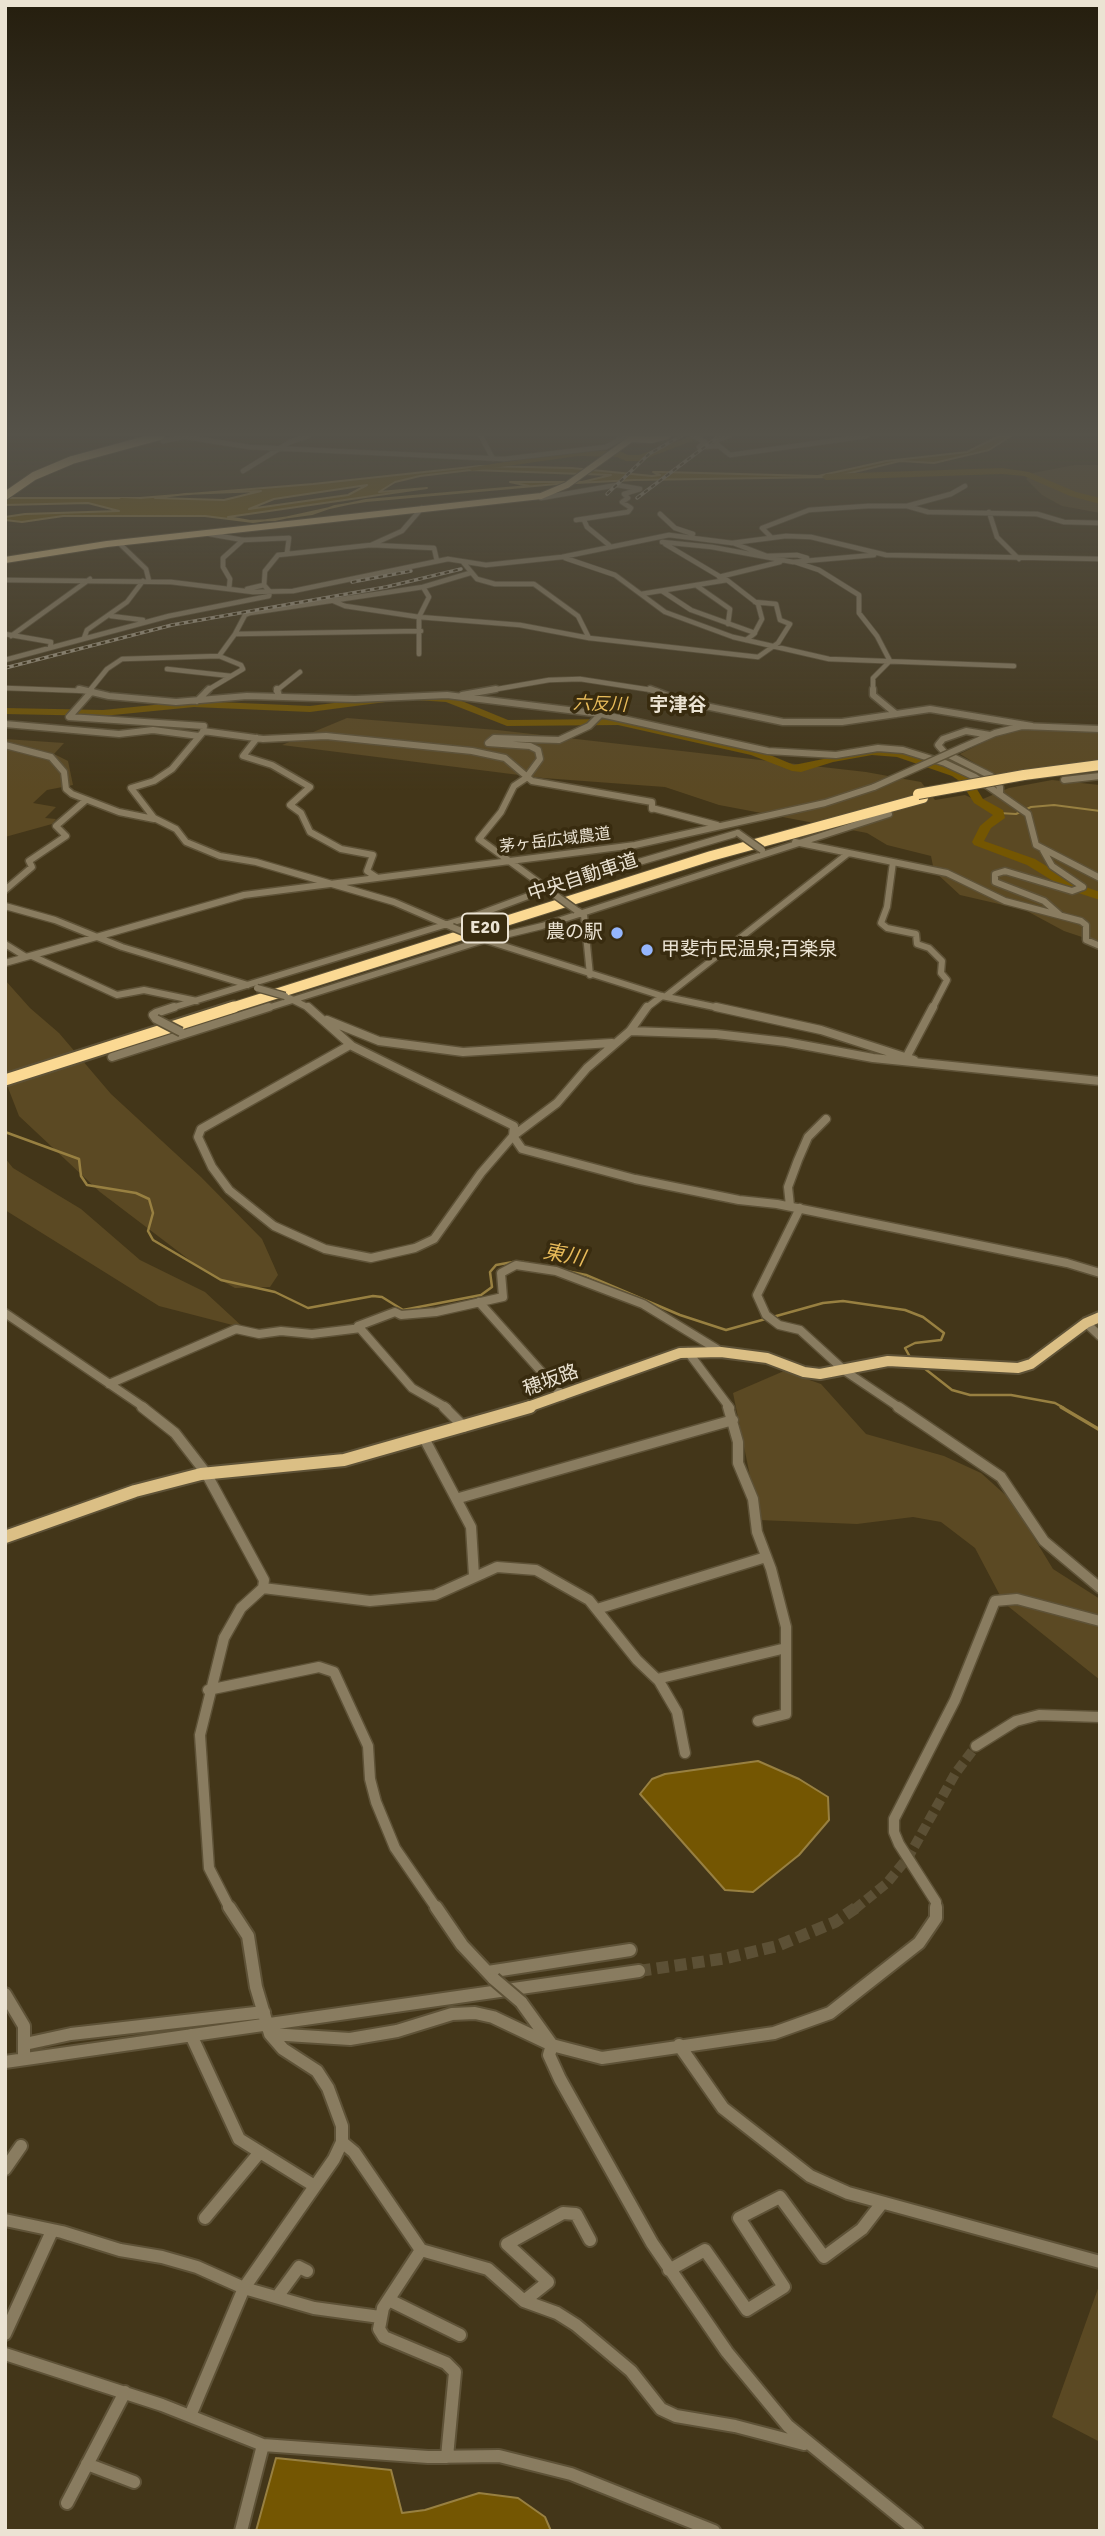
<!DOCTYPE html>
<meta charset="utf-8">
<style>
body{margin:0}
#map{position:relative;width:1105px;height:2536px;overflow:hidden;background:#433619;font-family:Signika,sans-serif}
canvas{display:block}
.frame{position:absolute;inset:0;border:7px solid #ebe3d3;pointer-events:none}
</style>
<div id="map">
<canvas width="1105" height="2536"></canvas>
<div class="frame"></div>
</div>
<script>
const g = document.querySelector('canvas').getContext('2d');
g.lineJoin = 'round';
function paint(path, color) { g.fillStyle = color; g.fill(path, 'evenodd'); }
const shape = rows => new Path2D(rows.map(r => 'M' + r).join(''));
function stroke(path, color, width, dash) { g.strokeStyle = color; g.lineWidth = width; g.lineCap = dash ? 'butt' : 'round'; g.setLineDash(dash || []); g.stroke(path); }
function label(font, color, halo, rows, align = 'center') {
  g.font = font + ' Signika,"Noto Sans JP",sans-serif'; g.lineWidth = 7; g.setLineDash([]); g.textBaseline = 'middle'; g.strokeStyle = halo; g.fillStyle = color; for (const [text, x, y, turn = 0] of rows) {
    g.save(); g.translate(x, y); g.rotate((+turn || 0) * Math.PI / 180); g.textAlign = isNaN(turn) ? turn : align; if (halo) g.strokeText(text, 0, 0); g.fillText(text, 0, 0); g.restore();
  }
}
paint(shape([
 [1074,465,1100,465,1100,513,1062,506,1042,495,1026,479,1033,473],
 [347,718,497,730,866,772,921,782,935,800,965,795,978,801,1009,788,1052,780,1100,785,1100,943,1064,931,1025,910,960,895,934,871,931,856,887,845,867,833,719,805,665,787,543,778,282,745],
 [1019,729,1100,731,1100,759,996,776,960,754,1004,732],
 [5,739,64,743,54,754,68,761,73,785,47,790,33,803,56,807,45,818,56,819,52,824,5,837],
 [5,980,30,1008,59,1033,111,1094,201,1177,262,1239,278,1275,270,1287,235,1288,204,1271,100,1192,19,1116,5,1080],
 [5,1158,13,1168,81,1209,140,1260,205,1292,244,1328,159,1306,5,1210],
 [784,1371,821,1384,866,1434,944,1456,981,1473,1011,1500,1053,1569,1100,1599,1100,1680,1004,1603,975,1548,941,1522,913,1517,857,1524,759,1520,733,1393],
 [1100,2283,1100,2442,1052,2417]
]), '#5b4923');
const water = shape([
 [999,436,1011,436,989,450,934,463,900,461,834,477,634,480,557,484,366,501,335,506,312,514,253,522,205,516,63,516,22,522,5,520,5,517,25,514,119,511,88,503,5,505,5,498,140,498,313,484,480,466,572,468,652,476,660,475,653,472,662,472,818,476,886,461,967,452,999,436],
 [471,470,611,475,582,482,510,482,529,486,366,500,275,520,250,521,228,517,427,488,379,492,395,482,420,476,471,470],
 [367,485,348,495,249,509,274,499,367,485],
 [261,491,224,500,155,498,185,494,261,491],
 [758,1761,799,1779,828,1797,829,1820,799,1855,753,1892,725,1890,640,1794,652,1779,665,1774,758,1761],
 [276,2458,391,2470,402,2513,425,2510,479,2493,518,2498,545,2517,551,2531,256,2531,276,2458]
]);
paint(water, '#745602');
stroke(water, '#988041', 2);
stroke(shape([
 [999,813,1016,814,1031,807,1054,805,1100,811]
]), '#988041', 2);
stroke(shape([
 [5,1132,79,1159,81,1176,87,1185,136,1193,149,1199,153,1213,148,1231,153,1240,221,1280,275,1292,308,1308,373,1296,382,1297,403,1310,481,1295,492,1287,490,1272,496,1265,513,1262],
 [523,1262,586,1275,680,1315,726,1330,823,1303,843,1301,905,1310,923,1317,944,1333,941,1340,915,1343,905,1348,910,1357],
 [924,1368,952,1390,970,1395,1011,1395,1055,1403,1064,1408]
]), '#988041', 2.5);
stroke(shape([
 [1061,1407,1100,1430]
]), '#988041', 3.5);
paint(shape([
 [692,436,705,436,640,461,626,461,617,457,578,456,472,471,468,468,578,450,619,451,628,455,639,455,692,436],
 [1002,468,1029,472,1076,492,1100,498,1100,504,1070,496,1024,476,1002,474,826,480,822,477,826,474,1002,468],
 [121,498,182,501,187,504,182,507,118,503,116,501,121,498],
 [419,695,452,697,508,720,618,719,758,750,794,765,872,749,902,752,960,772,970,778,983,799,1003,810,1005,818,991,828,984,841,1035,859,1074,883,1100,892,1100,900,1066,889,1027,865,974,845,972,842,980,826,993,815,974,803,961,782,952,776,897,757,872,755,833,762,801,772,792,771,751,755,618,725,507,726,446,702,415,700,415,696,419,695],
 [389,696,394,699,393,701,310,712,194,707,103,716,5,714,5,708,103,710,194,701,310,706,389,696]
]), '#745602');
stroke(shape([
 [855,1909,887,1883,909,1856,955,1774,976,1746]
]), '#5c5035', 10, [10, 4.5]);
stroke(shape([
 [639,1971,727,1958,777,1946,835,1922,857,1907]
]), '#5c5035', 12, [12, 6]);
const minorFar4 = shape([
 [481,436,493,459],
 [693,436,705,442,699,447,719,446,730,455,867,436],
 [186,437,249,447,504,459,606,447,626,436],
 [163,441,188,436],
 [719,446,715,441,729,436],
 [243,471,290,442,308,436],
 [541,498,617,485,640,489,624,494,628,498,622,502,631,508,628,512,576,520],
 [907,506,951,494,965,486],
 [989,512,997,537,1019,559],
 [660,514,675,528,693,534],
 [584,520,587,527,609,545],
 [209,534,243,540,289,538,287,553],
 [771,537,762,528,809,510,868,506,907,506,928,512,1037,514,1064,522,1100,523],
 [662,542,712,547,793,562,874,555],
 [119,543,146,569,149,581],
 [733,543,767,556,797,555,807,558],
 [665,544,724,579],
 [371,545,434,548,437,561],
 [565,558,615,575,665,612,733,637,829,659,1014,666],
 [463,562,477,579,495,584,534,584,578,616,589,638],
 [795,562,819,570,859,595,859,613,877,636,890,661,873,678,873,691],
 [719,577,780,562],
 [5,580,171,582,253,592,293,591,448,559,486,565,562,557,669,535,732,543,786,536,811,537,886,555,1100,559],
 [697,586,730,609,728,624],
 [229,589,230,579,223,567,223,558,243,540],
 [247,589,264,585,265,571,278,555,371,545,402,531,422,508],
 [662,591,691,610,755,633],
 [641,594,727,580,758,604,762,619,754,634,746,640],
 [331,600,345,606,419,617,520,625,589,638,758,657,778,643,790,624,780,620,776,604,755,602],
 [111,616,143,620],
 [5,634,51,642,50,648],
 [235,634,245,615,250,613,423,587],
 [11,636,90,579],
 [84,638,87,630,127,602,143,581],
 [419,654,419,617,429,597,423,587,470,573],
 [5,660,169,616,269,596,270,592,264,585],
 [167,669,231,676],
 [5,688,86,691],
 [90,690,107,669,122,659,219,656],
 [206,691,243,669,241,665,219,656,235,634,421,631],
 [276,691,300,672],
 [486,691,549,680,580,679,658,691]
]);
const minorFar3 = shape([
 [79,689,109,696,176,702,247,696,355,699,447,695,601,714,768,751,836,755,878,748,903,750,945,763,975,777,1028,814,1036,845,1100,878],
 [277,689,279,696],
 [650,689,681,701,783,722,842,722,930,709,1032,726],
 [873,689,873,695,896,714],
 [92,691,69,717,204,726,203,732,172,769,154,781,131,788,154,818,176,829,186,842,220,856,256,862,394,902,452,927],
 [462,695,496,689],
 [197,701,209,689],
 [5,724,119,734,153,730,199,736],
 [203,731,263,739,326,736,472,751,505,758,532,781,652,802,652,809],
 [990,735,966,731,943,739,938,745,945,753,991,776,1000,787,1000,794],
 [257,738,243,756,272,765,310,787,290,805,301,813,310,832,341,849,373,855,367,871,376,877],
 [5,745,51,757,64,772,66,789,72,794,119,812,154,819],
 [963,747,995,733,1022,726,1100,729],
 [1064,780,1100,776],
 [652,808,717,825],
 [795,842,947,873,1005,901,1081,921,1086,925,1086,940,1100,946],
 [1043,850,1052,866,1083,887],
 [893,862,887,907,881,923,887,928,916,934,917,944,929,948,942,961,941,973,947,980,932,1009],
 [5,890,32,867,29,861,66,836,56,826,86,800],
 [549,890,479,839,501,812,514,786,526,778,540,759,538,750,530,746,488,743,494,738,559,740,589,726,601,714],
 [5,906,55,920,122,947,248,985],
 [578,911,584,915,590,975],
 [1060,915,1044,901,995,882,995,874,1005,871,1072,891,1083,887],
 [485,940,662,996,724,1009],
 [5,944,26,957],
 [32,956,117,995,144,990,197,1001],
 [5,963,244,895,635,845,825,803,874,787],
 [285,996,311,1009],
 [666,996,846,855],
 [168,1009,477,915,547,889,738,833],
 [264,1009,484,940,542,926,889,814],
 [645,1009,662,996]
]);
const minorFar2 = shape([
 [308,1007,352,1046,514,1126,513,1136,522,1149,635,1179,739,1200,777,1204,1067,1263,1100,1273],
 [716,1007,821,1030,914,1060],
 [156,1019,153,1015,156,1013,174,1007],
 [327,1020,379,1041,463,1052,612,1043],
 [630,1031,716,1034,786,1042,873,1058,1100,1081],
 [350,1045,201,1129,198,1137,212,1167,229,1190,274,1226,325,1249,371,1258,415,1248,434,1239,481,1173,513,1136,557,1103,587,1068,630,1031,647,1007],
 [907,1056,933,1007],
 [112,1057,269,1007],
 [790,1206,788,1187,798,1160,808,1137,826,1119],
 [800,1208,757,1295,766,1315,779,1325,800,1330,845,1371,900,1408],
 [479,1302,563,1396],
 [5,1313,145,1408],
 [1086,1323,1100,1336],
 [688,1352,730,1408],
 [109,1384,236,1329,259,1334,281,1331,312,1334,361,1328],
 [447,1408,412,1388,358,1326,395,1312,401,1315,436,1312,503,1297,501,1273,516,1265,556,1271,643,1304,720,1351]
]);
const minorFar1 = shape([
 [142,1407,175,1433,206,1473,264,1580,263,1588,241,1608,224,1638,200,1735,209,1868,230,1909],
 [444,1407,464,1427],
 [728,1407,738,1442,738,1463,753,1499,757,1532,771,1569,786,1627,786,1714,758,1721],
 [898,1407,1001,1477,1044,1541,1100,1588],
 [424,1438,471,1527,474,1576],
 [459,1498,733,1420],
 [263,1588,370,1601,435,1595,497,1567,536,1570,589,1600,637,1660,659,1681,677,1712,685,1753],
 [597,1609,766,1557],
 [657,1679,786,1648],
 [208,1690,319,1667,334,1672,368,1746,370,1779,376,1802,395,1848,437,1909],
 [976,1746,1016,1721,1039,1715,1100,1717],
 [936,1909,936,1902,899,1844,894,1832,894,1819,955,1700,995,1601,1017,1599,1100,1621]
]);
const minor = shape([
 [436,1907,462,1945,494,1979],
 [488,1972,630,1950],
 [5,1994,24,2026,24,2059],
 [521,2002,552,2045,549,2055,560,2079,652,2243,727,2352,788,2426,917,2531],
 [270,2034,350,2039,397,2031,452,2014,475,2013,493,2017,552,2045,602,2058,774,2033,830,2013,919,1943,936,1918,936,1907],
 [191,2035,239,2139,313,2185],
 [25,2044,71,2034,264,2012],
 [679,2045,723,2108,810,2176,848,2193,1100,2262],
 [5,2062,639,1971],
 [342,2142,354,2152,421,2250,488,2269,524,2301,557,2313,576,2325,631,2371,661,2409,676,2416,735,2426,804,2444],
 [5,2169,21,2146],
 [205,2218,260,2152],
 [5,2220,62,2232,120,2250,162,2257,197,2267,244,2288,314,2308,380,2317],
 [421,2250,383,2308,379,2329,384,2337,446,2363,455,2372,447,2457],
 [669,2270,705,2250,747,2310,784,2287,739,2218,780,2197,824,2257,862,2229,882,2203],
 [277,2297,299,2267,307,2271],
 [389,2300,460,2335],
 [524,2301,548,2282,507,2244,563,2213,576,2214,590,2240],
 [5,2334,52,2231],
 [5,2354,162,2405,263,2445,428,2457,499,2456,571,2474,714,2531],
 [190,2416,244,2288,334,2159,342,2142,342,2126,328,2088,317,2071,283,2049,270,2034,256,1987,248,1936,229,1907],
 [87,2464,134,2482],
 [67,2503,125,2392],
 [241,2531,263,2445]
]);
const majorFar2 = shape([
 [5,560,107,544,541,496,567,485,631,439,652,440,667,436]
]);
const majorFar1 = shape([
 [525,1408,680,1353,721,1352,767,1358,804,1372,820,1374,888,1361,1018,1368,1031,1364,1086,1323,1100,1317]
]);
const major = shape([
 [5,1537,135,1491,201,1474,344,1460,530,1407]
]);
const highwayFar2 = shape([
 [5,496,34,476,72,460,160,436]
]);
const highwayFar1 = shape([
 [1024,775,1100,765],
 [228,1009,711,856,923,798]
]);
const highway = shape([
 [5,1080,234,1007]
]);
stroke(minorFar4, '#5e5237', 6);
stroke(minorFar3, '#5e5237', 9);
stroke(minorFar2, '#5e5237', 11);
stroke(minorFar1, '#5e5237', 13);
stroke(minor, '#5e5237', 16);
stroke(majorFar2, '#5e5237', 8);
stroke(majorFar1, '#5e5237', 14);
stroke(major, '#5e5237', 16);
stroke(highwayFar2, '#5e5237', 10);
stroke(highwayFar1, '#5e5237', 12);
stroke(highway, '#5e5237', 15);
stroke(minorFar4, '#897c60', 4.5);
stroke(minorFar3, '#897c60', 6);
stroke(minorFar2, '#897c60', 8);
stroke(minorFar1, '#897c60', 10);
stroke(minor, '#897c60', 12);
stroke(majorFar2, '#dbbf85', 6);
stroke(majorFar1, '#dbbf85', 10);
stroke(major, '#dbbf85', 12);
stroke(highwayFar2, '#fbd993', 8);
stroke(highwayFar1, '#fbd993', 10);
stroke(highway, '#fbd993', 11);
const rail = shape([
 [607,494,649,454,681,436],
 [637,498,719,436],
 [352,582,411,571],
 [5,668,172,625,386,587,461,569]
]);
stroke(rail, '#a19781', 3.5);
stroke(rail, '#382b0f', 2, [4.5]);
const minorBridgeFar2 = shape([
 [874,787,963,747],
 [738,833,762,850],
 [551,892,576,910],
 [452,927,476,937],
 [257,988,285,996]
]);
const minorBridgeFar1 = shape([
 [156,1019,181,1032]
]);
const minorBridge = shape([
 [494,1979,521,2002]
]);
const highwayBridge = shape([
 [918,794,1024,775]
]);
stroke(minorBridgeFar2, '#5e5237', 9, []);
stroke(minorBridgeFar1, '#5e5237', 11, []);
stroke(minorBridge, '#5e5237', 16, []);
stroke(highwayBridge, '#5e5237', 12, []);
stroke(minorBridgeFar2, '#897c60', 6);
stroke(minorBridgeFar1, '#897c60', 8);
stroke(minorBridge, '#897c60', 12);
stroke(highwayBridge, '#fbd993', 10);
const sky = g.createLinearGradient(0, 0, 0, 791);
sky.addColorStop(0, '#251e0e');
sky.addColorStop(0.55, '#555249');
sky.addColorStop(1, '#55524900');
g.fillStyle = sky;
g.fillRect(0, 0, 1105, 791);
for (const [x, y, r, color] of [
 [617,933,7,"#95b6fd"],
 [647,950,7,"#95b6fd"]
]) { const dot = new Path2D(); dot.arc(x, y, r, 0, 2 * Math.PI); g.fillStyle = color; g.fill(dot); stroke(dot, '#382b0f', 2.5); }
label('16px', '#ebe3d3', '#382b0f', [
 ["茅ヶ岳広域農道",555,841,-7]
]);
label('italic 18px', '#e8bb5a', '#382b0f', [
 ["六反川",600,705,2]
]);
for (const [x, y, w] of [
 [485,928,46]
]) { const box = new Path2D(); box.roundRect(x - w / 2, y - 14.5, w, 29, 5); g.fillStyle = '#382b0f'; g.fill(box); stroke(box, '#ebe3d3', 2); }
label('bold 18px', '#ebe3d3', null, [
 ["E20",485,928]
]);
label('bold 19px', '#ebe3d3', '#382b0f', [
 ["宇津谷",678,706]
]);
label('19px', '#ebe3d3', '#382b0f', [
 ["中央自動車道",583,878,-18],
 ["穂坂路",551,1381,-20]
]);
label('19px', '#ebe3d3', '#382b0f', [
 ["農の駅",603,933],
 ["甲斐市民温泉;百楽泉",661,950,"left"]
], 'right');
label('italic 21px', '#e8bb5a', '#382b0f', [
 ["東川",564,1256,11]
]);
</script>
